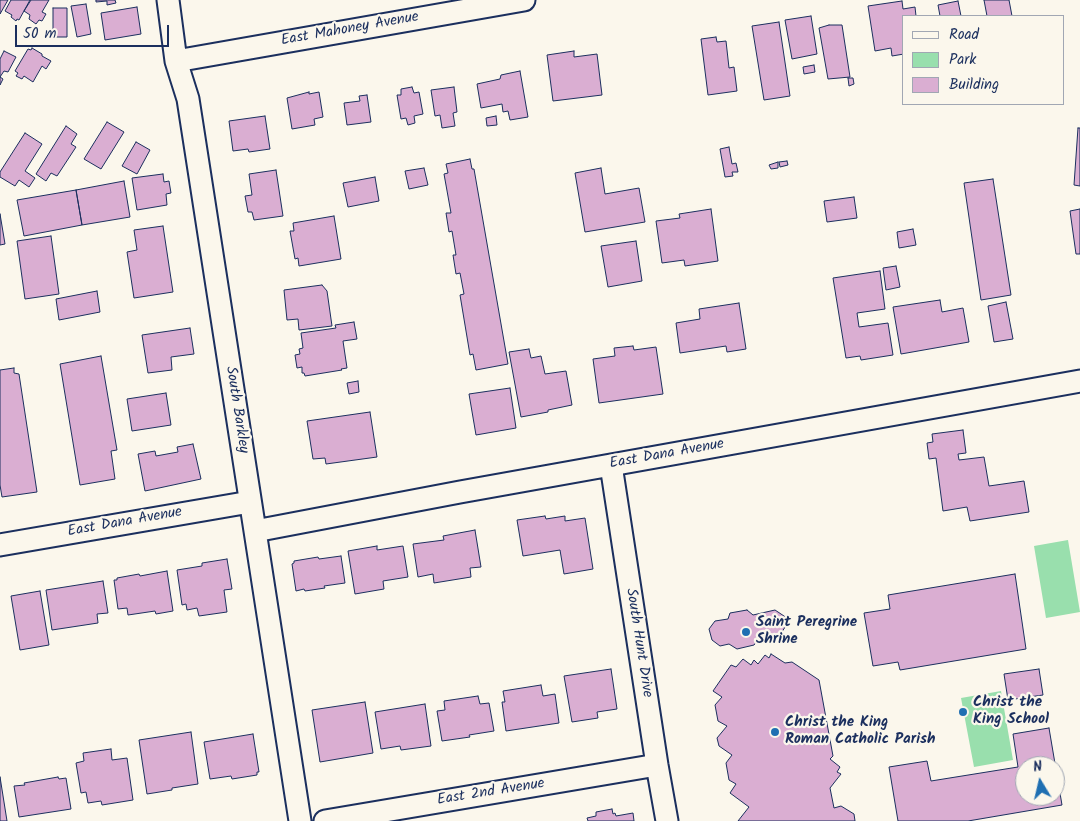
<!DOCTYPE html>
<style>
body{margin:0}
#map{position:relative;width:1080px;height:821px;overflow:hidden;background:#fbf7ec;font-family:Kalam,sans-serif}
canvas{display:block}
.legend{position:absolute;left:902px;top:15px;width:162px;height:90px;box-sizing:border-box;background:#fbf7ec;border:1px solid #a1a7b3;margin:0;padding:6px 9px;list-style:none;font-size:15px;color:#1b2f5e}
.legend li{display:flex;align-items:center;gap:10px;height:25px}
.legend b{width:25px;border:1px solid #a1a7b3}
.north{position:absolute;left:1015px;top:756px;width:50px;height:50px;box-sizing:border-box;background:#fbf7ec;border:1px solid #a1a7b3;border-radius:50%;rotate:351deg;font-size:14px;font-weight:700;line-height:20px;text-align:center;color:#1b2f5e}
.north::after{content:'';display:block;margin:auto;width:18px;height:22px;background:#1f6fb2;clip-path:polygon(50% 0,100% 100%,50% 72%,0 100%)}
.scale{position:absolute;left:15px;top:25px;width:154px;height:22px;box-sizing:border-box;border:2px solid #1b2f5e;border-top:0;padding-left:6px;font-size:15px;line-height:18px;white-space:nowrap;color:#1b2f5e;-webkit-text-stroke:4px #fbf7ec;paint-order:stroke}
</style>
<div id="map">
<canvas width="1080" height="821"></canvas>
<ul class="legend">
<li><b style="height:6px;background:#fbf7ec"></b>Road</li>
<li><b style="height:14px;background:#99dfad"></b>Park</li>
<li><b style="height:14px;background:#daaed2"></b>Building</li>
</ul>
<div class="north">N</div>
<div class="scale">50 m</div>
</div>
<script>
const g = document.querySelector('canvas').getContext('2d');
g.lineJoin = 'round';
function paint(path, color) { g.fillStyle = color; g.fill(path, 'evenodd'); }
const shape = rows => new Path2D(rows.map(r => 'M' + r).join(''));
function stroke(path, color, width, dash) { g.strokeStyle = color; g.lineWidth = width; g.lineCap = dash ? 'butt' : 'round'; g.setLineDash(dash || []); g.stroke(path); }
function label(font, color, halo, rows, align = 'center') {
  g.font = font + ' Kalam,sans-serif'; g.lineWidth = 4.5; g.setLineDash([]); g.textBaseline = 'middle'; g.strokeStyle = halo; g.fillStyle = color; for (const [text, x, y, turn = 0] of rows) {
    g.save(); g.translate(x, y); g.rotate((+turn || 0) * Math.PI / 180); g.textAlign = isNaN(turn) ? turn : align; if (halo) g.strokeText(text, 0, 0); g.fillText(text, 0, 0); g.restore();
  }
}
paint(shape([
 [1068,540,1080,612,1046,618,1034,546],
 [1001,691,1013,760,974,767,961,698]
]), '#99dfad');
const building = shape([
 [0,0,8,0,0,14,0,0],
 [11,0,30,0,19,20,17,19,16,21,11,17,12,15,5,11,11,0],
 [31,0,49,0,42,12,46,14,42,21,39,20,36,24,29,19,30,15,24,11,31,0],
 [96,0,115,0,116,3,107,5,107,1,96,2,96,0],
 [984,0,1009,0,1012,16,987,16,984,0],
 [902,1,903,9,915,7,916,16,904,16,904,54,892,56,891,48,875,51,868,6,902,1],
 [958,1,961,16,940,16,938,5,958,1],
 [86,4,91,34,77,37,71,6,86,4],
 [137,7,141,34,105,40,101,13,137,7],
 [53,8,67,8,67,37,53,37,53,8],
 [811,16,817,54,792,59,785,20,811,16],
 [779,22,790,96,764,100,752,26,779,22],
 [829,25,842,25,850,77,828,79,819,28,829,25],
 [716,37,717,42,726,41,729,68,734,67,737,91,708,95,701,39,716,37],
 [32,48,42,54,42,56,51,61,46,69,42,66,33,82,24,76,22,79,16,76,18,73,15,71,28,49,31,50,32,48],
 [4,51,16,57,8,72,4,71,0,77,3,79,0,85,0,59,4,51],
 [574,51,574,57,597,54,602,95,553,101,547,55,574,51],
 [814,65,815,72,804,74,803,67,814,65],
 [520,71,528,117,510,120,508,111,503,112,502,104,481,108,477,84,500,79,501,75,520,71],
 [848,78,853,78,854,84,849,86,848,78],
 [412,87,414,93,419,92,423,114,414,116,415,123,408,125,406,118,401,119,397,95,401,95,401,89,412,87],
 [454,87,457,112,453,113,455,126,442,128,440,115,435,116,431,90,454,87],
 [309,92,309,94,319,92,323,117,314,119,315,125,292,129,287,98,309,92],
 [367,95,371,122,347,125,344,103,360,101,359,96,367,95],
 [265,116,270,149,249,152,248,149,233,151,229,121,265,116],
 [496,116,497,125,487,126,486,118,496,116],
 [107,122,124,132,101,169,84,159,107,122],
 [66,126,77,134,71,144,76,147,57,176,51,173,46,181,36,174,66,126],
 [1078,128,1080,128,1080,186,1074,185,1078,128],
 [25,133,42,144,25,171,35,178,29,187,19,180,15,186,0,177,0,172,25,133],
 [136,142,150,150,137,174,122,166,136,142],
 [729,147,732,164,736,163,738,172,732,172,733,176,725,177,720,149,729,147],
 [470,159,472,169,474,169,508,364,476,370,473,354,470,355,460,295,464,294,460,273,456,274,453,255,456,255,452,231,449,232,446,213,451,213,444,174,448,173,446,164,470,159],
 [787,161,788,165,780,167,779,162,787,161],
 [778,162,778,168,771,169,769,165,778,162],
 [424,168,428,185,409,189,405,171,424,168],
 [601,168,605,194,639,188,645,222,585,232,575,173,601,168],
 [276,170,283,216,254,220,252,212,248,212,245,196,252,195,249,174,276,170],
 [163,174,164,182,169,181,171,193,166,194,167,205,137,210,132,178,163,174],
 [375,177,379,201,348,207,343,183,375,177],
 [993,179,1011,295,981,300,964,183,993,179],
 [124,181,130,217,82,225,76,190,124,181],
 [76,190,82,225,24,236,17,200,76,190],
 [854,197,857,218,827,222,824,201,854,197],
 [711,209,718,261,685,266,684,260,662,263,656,221,680,218,679,214,711,209],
 [1080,209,1080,254,1076,254,1070,211,1080,209],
 [0,214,5,244,0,245,0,214],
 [334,216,341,259,299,266,298,258,295,259,290,231,294,231,293,223,334,216],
 [163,226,173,292,134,298,127,252,137,250,134,230,163,226],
 [913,229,916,245,899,248,897,232,913,229],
 [51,236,59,294,25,299,17,241,51,236],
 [636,241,642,281,608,287,601,246,636,241],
 [896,266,900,287,886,290,883,268,896,266],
 [880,271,885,309,857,313,859,327,888,323,893,355,861,360,860,356,846,358,833,278,880,271],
 [322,285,327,291,332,326,299,330,298,319,287,320,284,290,322,285],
 [97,291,100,312,59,320,56,299,97,291],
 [940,300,942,312,963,308,969,342,901,354,893,307,940,300],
 [1006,302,1013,339,994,342,988,306,1006,302],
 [739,303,746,349,727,352,726,346,680,353,676,323,700,319,699,309,739,303],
 [354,322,357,339,343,341,347,368,341,369,342,370,305,376,304,373,302,373,302,367,297,368,295,355,300,354,299,349,303,348,301,333,336,328,335,325,354,322],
 [190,328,194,354,171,357,172,370,148,373,142,335,190,328],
 [633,346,634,350,656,347,663,394,599,403,593,359,615,356,614,348,633,346],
 [529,349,531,358,541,356,545,374,566,371,572,405,548,410,548,412,521,417,509,352,529,349],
 [101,356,117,450,111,451,115,479,80,485,60,364,101,356],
 [14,368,14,373,19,374,37,492,2,497,0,485,0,370,14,368],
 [358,381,359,392,349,394,347,383,358,381],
 [510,388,516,428,476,435,469,394,510,388],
 [166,393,171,425,132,431,127,399,166,393],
 [370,412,377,457,326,464,325,458,313,459,307,421,370,412],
 [963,430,966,453,958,454,959,460,984,457,989,486,1024,481,1029,512,970,521,967,507,943,511,936,458,929,459,927,443,933,442,932,434,963,430],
 [193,444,201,479,145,491,138,454,155,451,156,456,178,452,177,447,193,444],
 [545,516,546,519,565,516,565,521,585,518,593,569,564,574,560,550,523,556,517,520,545,516],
 [475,530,481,567,470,568,471,577,434,583,433,574,418,577,413,544,444,540,443,536,475,530],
 [377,546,377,550,403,546,408,577,383,581,384,589,355,594,348,551,377,546],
 [341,556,345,583,324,586,325,588,305,591,304,589,296,591,292,564,294,563,294,561,318,557,319,559,341,556],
 [227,559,232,589,224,590,227,612,199,616,197,608,187,610,186,604,182,605,177,570,202,566,202,563,227,559],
 [167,571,173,611,156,614,155,611,128,615,127,608,118,609,114,580,117,580,117,578,139,574,140,576,167,571],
 [1015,574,1026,649,900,670,898,662,873,666,864,613,890,609,888,595,1015,574],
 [103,581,108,613,97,614,98,623,52,630,46,590,103,581],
 [40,591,49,645,20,650,11,596,40,591],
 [747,610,753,615,775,610,790,620,779,636,758,640,754,645,737,649,729,644,720,646,712,640,709,629,715,621,728,619,730,613,747,610],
 [771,654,785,663,792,662,819,680,833,756,830,759,840,767,837,772,841,774,830,788,834,808,841,806,854,814,855,821,738,821,749,807,730,793,736,784,729,780,726,763,732,755,719,746,717,738,727,726,718,721,715,705,722,697,713,691,731,665,736,667,743,659,751,665,754,660,758,664,765,655,769,658,771,654],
 [611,669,617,709,597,712,598,718,572,722,564,676,611,669],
 [1039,669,1043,695,1008,700,1004,674,1039,669],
 [541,685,543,696,555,694,559,723,506,731,502,702,505,702,503,691,541,685],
 [478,696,480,704,489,703,494,731,469,735,470,737,442,741,437,711,445,710,444,701,478,696],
 [365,702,373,753,320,762,312,710,365,702],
 [425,704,431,746,401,750,400,746,381,749,375,712,425,704],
 [1049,728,1062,805,968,821,898,821,889,767,927,761,931,781,1018,767,1013,734,1049,728],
 [1025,766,1055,766,1055,796,1025,796,1025,766],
 [191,732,198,784,172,788,172,790,147,794,139,740,191,732],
 [253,734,259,772,257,772,257,775,232,779,231,776,210,779,204,742,253,734],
 [111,749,112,760,127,758,133,800,102,805,101,801,88,803,86,792,81,793,76,763,84,761,83,753,111,749],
 [0,777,7,821,0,821,0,777],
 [58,777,59,779,66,778,71,809,19,817,14,786,25,785,24,783,58,777],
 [612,809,613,814,615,813,616,816,633,813,634,821,588,821,587,818,596,816,596,812,612,809]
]);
paint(building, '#daaed2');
stroke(building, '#1b2f5e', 1);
const street = shape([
 [168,0,176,61,188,99,300,821],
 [176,61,524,0],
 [611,465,657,765,667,821],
 [255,531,460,492,1080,381],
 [0,545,250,502],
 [325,821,657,765]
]);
stroke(street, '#1b2f5e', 25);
stroke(street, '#fbf7ec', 21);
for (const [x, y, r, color] of [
 [746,632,5,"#1f6fb2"],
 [963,712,5,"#1f6fb2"],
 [775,732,5,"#1f6fb2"]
]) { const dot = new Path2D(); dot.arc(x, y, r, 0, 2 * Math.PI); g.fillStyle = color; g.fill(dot); stroke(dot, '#fbf7ec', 2); }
label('15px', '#1b2f5e', '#fbf7ec', [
 ["East Mahoney Avenue",350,30,-10],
 ["South Barkley",236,410,81],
 ["East Dana Avenue",667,455,-10],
 ["East Dana Avenue",125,523,-10],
 ["South Hunt Drive",638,643,81],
 ["East 2nd Avenue",491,793,-9]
]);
label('bold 15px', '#1b2f5e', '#fbf7ec', [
 ["Saint Peregrine",756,623],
 ["Shrine",756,640],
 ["Christ the",973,703],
 ["King School",973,720],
 ["Christ the King",785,723],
 ["Roman Catholic Parish",785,740]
], 'left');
</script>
